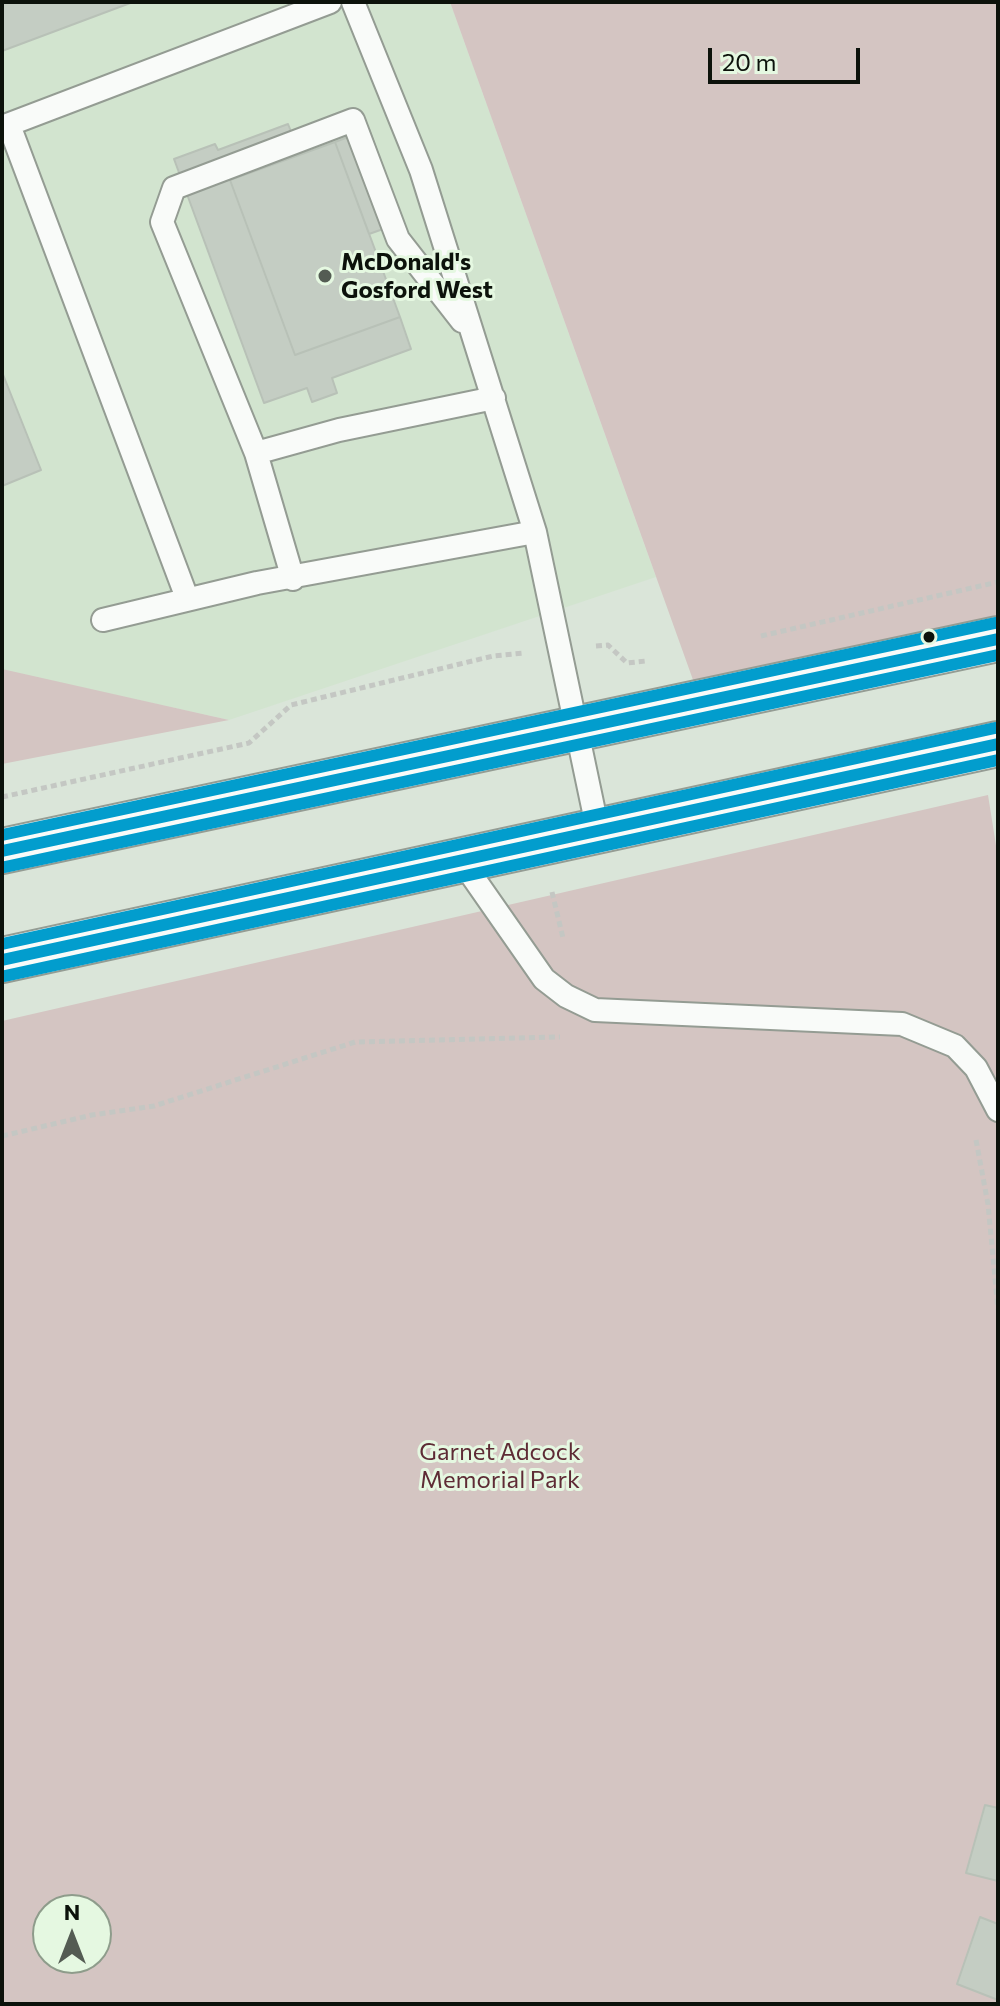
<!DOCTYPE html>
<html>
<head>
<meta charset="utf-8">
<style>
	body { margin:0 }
	#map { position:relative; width:1000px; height:2006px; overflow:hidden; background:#dae5d9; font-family:Commissioner,sans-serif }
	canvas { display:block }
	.frame { position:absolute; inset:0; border:4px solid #0c120b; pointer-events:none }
	.north { position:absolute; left:32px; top:1894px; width:80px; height:80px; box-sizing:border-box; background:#e5f8e1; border:2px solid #8e9c8b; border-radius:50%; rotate:0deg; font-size:22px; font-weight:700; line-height:32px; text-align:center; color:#0c120b }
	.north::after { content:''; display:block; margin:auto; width:28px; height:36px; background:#545c53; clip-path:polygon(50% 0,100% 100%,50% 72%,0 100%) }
	.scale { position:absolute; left:708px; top:48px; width:152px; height:36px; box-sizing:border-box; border:4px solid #0c120b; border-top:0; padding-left:10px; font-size:24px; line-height:28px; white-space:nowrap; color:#0c120b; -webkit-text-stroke:6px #e5f8e1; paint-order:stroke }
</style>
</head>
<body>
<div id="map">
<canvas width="1000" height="2006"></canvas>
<div class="frame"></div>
<div class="north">N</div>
<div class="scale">20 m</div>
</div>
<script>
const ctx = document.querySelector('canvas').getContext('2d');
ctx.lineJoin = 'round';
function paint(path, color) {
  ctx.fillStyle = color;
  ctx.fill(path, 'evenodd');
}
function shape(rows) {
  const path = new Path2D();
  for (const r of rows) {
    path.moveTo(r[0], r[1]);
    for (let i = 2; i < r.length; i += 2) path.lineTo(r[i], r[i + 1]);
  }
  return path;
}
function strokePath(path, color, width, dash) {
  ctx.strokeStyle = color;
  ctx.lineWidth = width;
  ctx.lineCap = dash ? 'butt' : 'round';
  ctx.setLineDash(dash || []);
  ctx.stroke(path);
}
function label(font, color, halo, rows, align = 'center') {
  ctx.font = font + ' Commissioner,sans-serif';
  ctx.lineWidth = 6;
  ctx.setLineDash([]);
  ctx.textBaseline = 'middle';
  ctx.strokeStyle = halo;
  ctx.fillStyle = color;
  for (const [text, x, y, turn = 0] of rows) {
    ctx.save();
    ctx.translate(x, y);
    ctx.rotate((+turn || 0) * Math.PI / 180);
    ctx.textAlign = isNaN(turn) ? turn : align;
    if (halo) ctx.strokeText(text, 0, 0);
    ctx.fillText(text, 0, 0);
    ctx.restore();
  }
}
const built = shape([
	[2,2,450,2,656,577,229,720,2,670]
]);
const green = shape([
	[450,2,998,2,998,621,697,691],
	[2,669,229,720,2,764],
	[988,795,998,858,998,2004,2,2004,2,1021],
	[48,1910,96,1910,96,1958,48,1958]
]);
const building = shape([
	[2,2,133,2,2,51,2,2],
	[288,124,300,154,230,180,295,355,400,317,411,349,332,378,337,393,312,402,307,388,264,403,174,159,215,144,218,150,288,124],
	[369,129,403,222,369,234,335,142,369,129],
	[335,142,400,317,295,355,230,180,335,142],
	[2,372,41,470,2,486,2,372],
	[985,1805,998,1808,998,1881,966,1873,985,1805],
	[980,1917,998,1924,998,2000,957,1984,980,1917]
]);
const path = shape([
	[761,636,998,582],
	[596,646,608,645,627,663,646,661],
	[2,797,249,743,291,705,493,656,523,653],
	[552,892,563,938],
	[2,1136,92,1115,154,1106,355,1042,560,1037],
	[976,1140,988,1204,998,1310]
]);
const service = shape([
	[353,2,421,170,535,532,598,831],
	[9,125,187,598],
	[2,127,330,2],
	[256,453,162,222,174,188,353,120,398,239,462,321],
	[293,579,256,453,339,430,494,398],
	[103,620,257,583,535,532],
	[461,860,544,979,566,996,595,1010,902,1024,955,1046,976,1068,998,1110]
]);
const trunk = shape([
	[2,851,998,639],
	[2,960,998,744]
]);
const bus1 = shape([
	[2,851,998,639],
	[2,960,998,744]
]);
const bus2 = shape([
	[5,867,998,655],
	[5,976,998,760]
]);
const bus3 = shape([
	[2,835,995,623],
	[2,944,995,728]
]);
const markers = [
	[325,276,8,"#545c53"],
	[929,637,7,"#0c120b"]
];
const poiNames = [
	["McDonald's",341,262],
	["Gosford West",341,290]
];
const parkNames = [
	["Garnet Adcock",500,1452],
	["Memorial Park",500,1480]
];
paint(built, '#d2e4cf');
paint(green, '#d4c5c2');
paint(building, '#c4cdc3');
strokePath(building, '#b8c1b7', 2);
strokePath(service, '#949c93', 26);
strokePath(trunk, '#949c93', 48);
strokePath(path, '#c4c7c3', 5, [6, 4]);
strokePath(service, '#f9fbf9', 22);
strokePath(trunk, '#f9fbf9', 44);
strokePath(bus1, '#029dcd', 12);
strokePath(bus2, '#029dcd', 12);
strokePath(bus3, '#029dcd', 12);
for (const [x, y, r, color] of markers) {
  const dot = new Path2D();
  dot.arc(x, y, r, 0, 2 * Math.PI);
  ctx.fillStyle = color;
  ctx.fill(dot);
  strokePath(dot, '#e5f8e1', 3);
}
label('bold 24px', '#0c120b', '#e5f8e1', poiNames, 'left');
label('24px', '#5e2b35', '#e5f8e1', parkNames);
</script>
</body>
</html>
